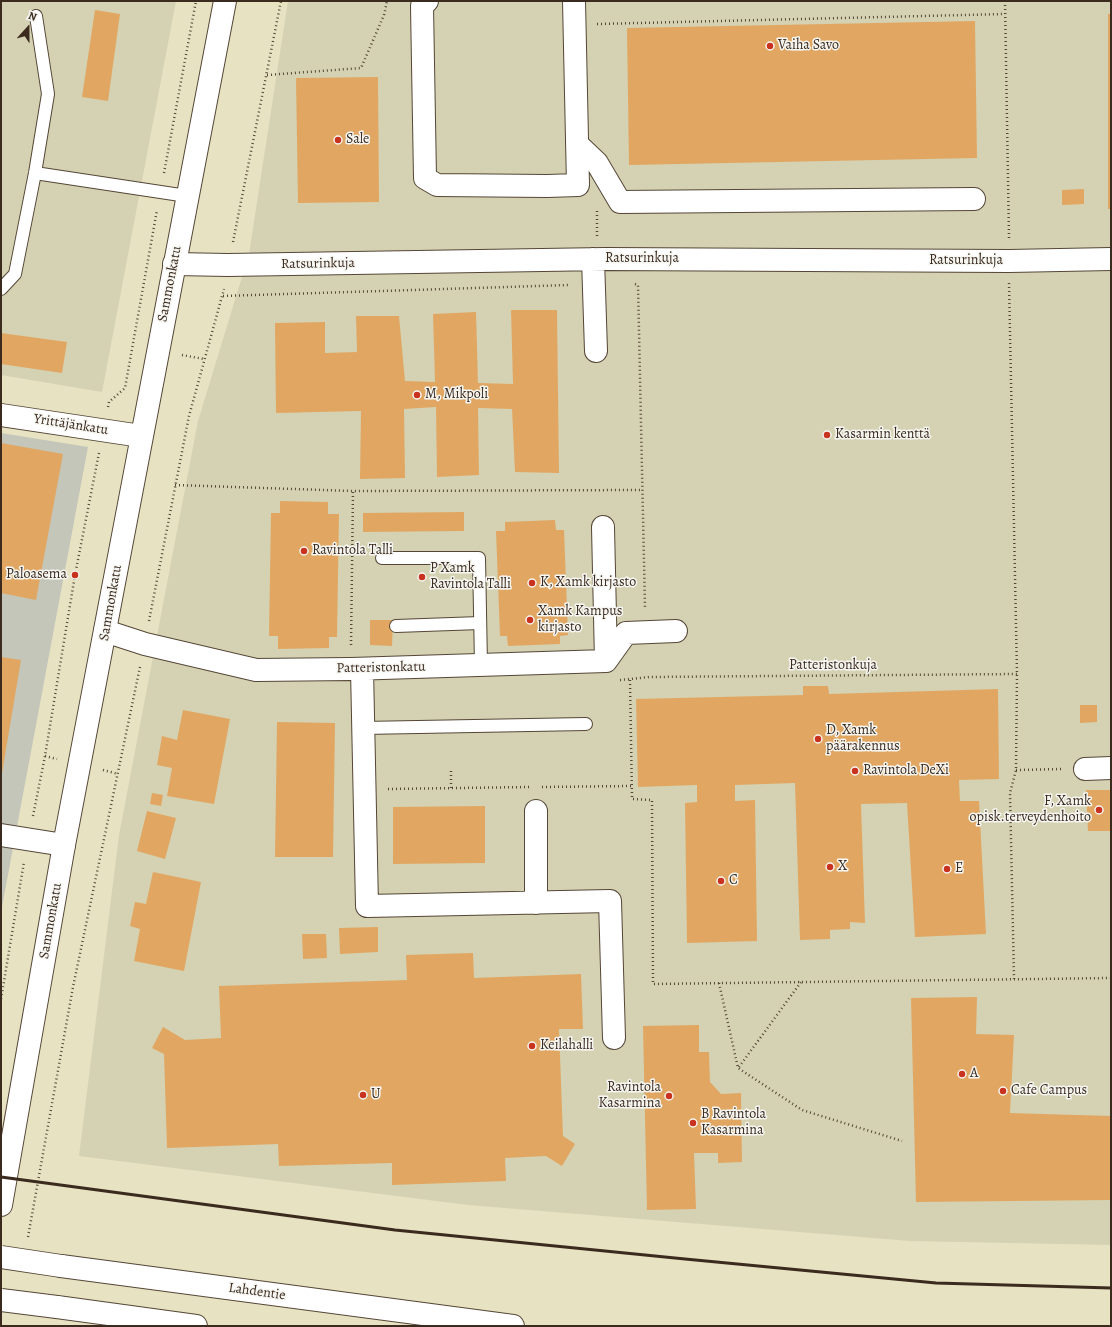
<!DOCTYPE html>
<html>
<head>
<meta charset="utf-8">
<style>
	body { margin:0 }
	#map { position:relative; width:1112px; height:1327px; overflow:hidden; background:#e7e2c2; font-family:Alegreya,serif }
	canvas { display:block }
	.frame { position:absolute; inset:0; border:2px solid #3b2a1e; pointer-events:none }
	.north { position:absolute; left:8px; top:8px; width:40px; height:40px; -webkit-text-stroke:3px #f6f6f2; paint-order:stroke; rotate:21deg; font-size:11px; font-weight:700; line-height:16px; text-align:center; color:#3b2a1e }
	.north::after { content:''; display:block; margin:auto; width:14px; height:18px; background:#3b2a1e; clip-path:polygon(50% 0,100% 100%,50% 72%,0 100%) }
</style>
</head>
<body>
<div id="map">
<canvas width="1112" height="1327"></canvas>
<div class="frame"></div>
<div class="north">N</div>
</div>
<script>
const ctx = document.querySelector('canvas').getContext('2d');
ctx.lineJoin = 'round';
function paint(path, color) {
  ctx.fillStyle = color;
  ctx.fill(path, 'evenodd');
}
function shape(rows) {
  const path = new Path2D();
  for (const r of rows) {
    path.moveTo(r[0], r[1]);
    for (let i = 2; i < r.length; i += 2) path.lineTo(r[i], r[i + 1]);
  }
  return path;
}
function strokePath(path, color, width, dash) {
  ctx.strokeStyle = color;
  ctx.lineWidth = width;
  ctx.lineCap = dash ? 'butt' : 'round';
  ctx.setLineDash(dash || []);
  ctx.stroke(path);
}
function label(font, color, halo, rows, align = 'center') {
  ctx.font = font + ' Alegreya,serif';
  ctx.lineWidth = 3;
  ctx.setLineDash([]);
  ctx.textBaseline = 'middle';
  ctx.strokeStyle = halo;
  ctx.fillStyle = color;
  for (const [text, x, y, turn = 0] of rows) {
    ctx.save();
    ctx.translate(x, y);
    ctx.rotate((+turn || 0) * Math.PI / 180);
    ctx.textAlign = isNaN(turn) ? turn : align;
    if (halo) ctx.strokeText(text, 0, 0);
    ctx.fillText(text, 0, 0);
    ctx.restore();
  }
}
const built = shape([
	[1,1,176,1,102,392,1,375],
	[288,1,1111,1,1111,1245,910,1241,468,1205,79,1156,119,835,198,421,249,254]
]);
const industrial = shape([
	[1,433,88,447,1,912]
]);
const building = shape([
	[95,10,120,14,108,101,82,97],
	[1108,14,1111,14,1111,209,1108,209],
	[975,21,977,158,629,165,627,28],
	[378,77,379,202,298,203,296,78],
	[1084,189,1084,204,1062,205,1062,190],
	[511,310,557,310,559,473,515,472,512,409,478,408,479,475,437,477,436,407,404,409,405,478,360,479,361,411,276,413,275,323,325,322,325,353,357,352,356,316,399,316,405,381,435,382,433,314,476,312,478,383,513,384],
	[1,333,67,342,62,373,1,364],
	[1,443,63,454,36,600,1,593],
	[280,501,328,502,328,514,339,514,337,637,329,637,329,648,278,649,278,636,269,636,271,513,280,513],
	[464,512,464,531,363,532,363,513],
	[555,520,556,530,564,530,568,635,560,636,560,644,508,646,507,636,500,636,496,531,505,531,505,522],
	[370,620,393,620,392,646,370,645],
	[1,657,21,660,2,773,1,773],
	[803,686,828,686,829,694,998,689,999,779,959,780,960,801,979,801,986,934,915,937,907,803,861,804,865,923,850,922,850,929,830,930,830,939,800,940,795,783,735,785,735,801,755,800,757,941,687,943,685,803,697,802,697,785,638,787,636,699,803,695],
	[1080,705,1097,705,1097,722,1080,723],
	[183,710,230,719,214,804,167,796,172,768,157,765,162,736,177,740],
	[277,722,335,723,333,857,275,857],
	[1086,790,1111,790,1111,831,1088,831],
	[152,793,163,795,161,806,150,804],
	[485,806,485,863,393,864,393,807],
	[147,811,176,818,165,859,137,851],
	[153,872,201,882,184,971,134,961,140,929,130,926,135,902,146,904],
	[378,927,378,952,340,954,339,928],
	[302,934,326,934,327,958,303,959],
	[473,953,474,978,581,974,583,1029,559,1029,563,1136,575,1144,562,1166,546,1156,505,1158,506,1181,392,1185,392,1163,279,1166,278,1144,167,1148,164,1054,152,1048,163,1027,185,1040,221,1038,219,986,407,980,406,955],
	[977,997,976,1034,1014,1035,1010,1113,1111,1116,1111,1200,916,1202,911,998],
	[699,1025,699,1052,709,1052,710,1082,721,1094,741,1093,742,1162,718,1163,718,1153,694,1153,696,1209,647,1210,643,1026]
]);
const path = shape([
	[1005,1,1009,238],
	[597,24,1005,14],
	[267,75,361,68,384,15,387,1],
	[164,173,196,1],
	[597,211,597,236],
	[233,242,281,1],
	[1009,283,1017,674,1016,770,1010,793,1014,979],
	[635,284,638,285,645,608],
	[223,296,570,285],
	[182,355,204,359],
	[108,407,109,402,125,388,157,210],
	[175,485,353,491,643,490],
	[149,621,189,416,224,289],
	[351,645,353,491],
	[620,680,650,677,1017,674],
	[630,680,632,799,652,800,653,984,1111,978],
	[45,756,57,759],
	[103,770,118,774],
	[1016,770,1062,769],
	[542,787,631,786],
	[451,788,451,770],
	[388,789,529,787],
	[33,816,45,756,75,575,99,453],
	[719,983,738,1068,802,1110,902,1141],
	[1,999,24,862],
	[739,1067,801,982],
	[28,1237,73,987,140,667]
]);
const service = shape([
	[35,173,187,196],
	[1,289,15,274,35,173,48,94,36,16],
	[382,558,479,558,481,665],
	[396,626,480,623],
	[362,728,586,724]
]);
const minor = shape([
	[427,1,422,6,425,178,437,185,547,186,578,185,574,1],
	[577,144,597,163,620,202,974,199],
	[593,259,596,351],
	[174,264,228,265,605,259,1009,261,1111,259],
	[603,527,606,661],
	[105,631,145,644,256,670,351,669,606,661,626,633,676,631],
	[362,669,367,906,610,901,614,1038],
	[1085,769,1111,768],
	[536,811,536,903],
	[1,835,64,845]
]);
const tertiary = shape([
	[1,415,141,436],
	[1,1205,64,845,225,1]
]);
const trunk = shape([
	[61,1266,513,1326],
	[57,1307,196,1326]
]);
const rail = shape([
	[1,1177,395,1230,685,1259,936,1283,1111,1288]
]);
const trunkBridge = shape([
	[1,1257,61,1266],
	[1,1300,57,1307]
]);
const markers = [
	[770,46,4,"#c8321e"],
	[338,140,4,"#c8321e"],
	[417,395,4,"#c8321e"],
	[827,435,4,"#c8321e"],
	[304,551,4,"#c8321e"],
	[75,575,4,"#c8321e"],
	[422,577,4,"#c8321e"],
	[532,583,4,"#c8321e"],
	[530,620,4,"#c8321e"],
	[818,739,4,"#c8321e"],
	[855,771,4,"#c8321e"],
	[1099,810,4,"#c8321e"],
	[830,867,4,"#c8321e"],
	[947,869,4,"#c8321e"],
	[721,881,4,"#c8321e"],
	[532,1046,4,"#c8321e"],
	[962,1074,4,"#c8321e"],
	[1003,1091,4,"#c8321e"],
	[363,1095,4,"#c8321e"],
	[669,1096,4,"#c8321e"],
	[693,1123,4,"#c8321e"]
];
const poiNames = [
	["Vaiha Savo",778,46],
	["Sale",346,140],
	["M, Mikpoli",425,395],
	["Kasarmin kenttä",835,435],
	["Ravintola Talli",312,551],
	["P Xamk",430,569],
	["Ravintola Talli",430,585],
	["Paloasema",67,575,"right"],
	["K, Xamk kirjasto",540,583],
	["Xamk Kampus",538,612],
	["kirjasto",538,628],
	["D, Xamk",826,731],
	["päärakennus",826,747],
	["Ravintola DeXi",863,771],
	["F, Xamk",1091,802,"right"],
	["opisk.terveydenhoito",1091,818,"right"],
	["X",838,867],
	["E",955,869],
	["C",729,881],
	["Keilahalli",540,1046],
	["A",970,1074],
	["Ravintola",661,1088,"right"],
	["Kasarmina",661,1104,"right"],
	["Cafe Campus",1011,1091],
	["U",371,1095],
	["B Ravintola",701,1115],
	["Kasarmina",701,1131]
];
const streetNames = [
	["Ratsurinkuja",642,259],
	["Ratsurinkuja",966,261],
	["Ratsurinkuja",318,264,-1],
	["Sammonkatu",170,284,-79],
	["Yrittäjänkatu",71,425,9],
	["Sammonkatu",111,603,-80],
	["Patteristonkuja",833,666],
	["Patteristonkatu",381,668,-1],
	["Sammonkatu",51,921,-80],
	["Lahdentie",257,1292,8]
];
paint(built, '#d4d2b2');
paint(industrial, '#c3c6b9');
paint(building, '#e1a762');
strokePath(service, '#554637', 14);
strokePath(minor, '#554637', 24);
strokePath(tertiary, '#554637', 24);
strokePath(trunk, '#554637', 24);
strokePath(path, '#554637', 2.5, [1, 3]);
strokePath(service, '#fff', 12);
strokePath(minor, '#fff', 22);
strokePath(tertiary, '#fff', 22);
strokePath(trunk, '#fff', 22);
strokePath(rail, '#3b2a1e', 3);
strokePath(trunkBridge, '#554637', 24, []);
strokePath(trunkBridge, '#fff', 22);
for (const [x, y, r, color] of markers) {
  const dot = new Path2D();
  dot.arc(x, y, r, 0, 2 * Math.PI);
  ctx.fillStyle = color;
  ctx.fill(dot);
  strokePath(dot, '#f6f6f2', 1.5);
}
label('14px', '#3b2a1e', '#f6f6f2', poiNames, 'left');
label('14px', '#3b2a1e', '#f6f6f2', streetNames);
</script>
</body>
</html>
